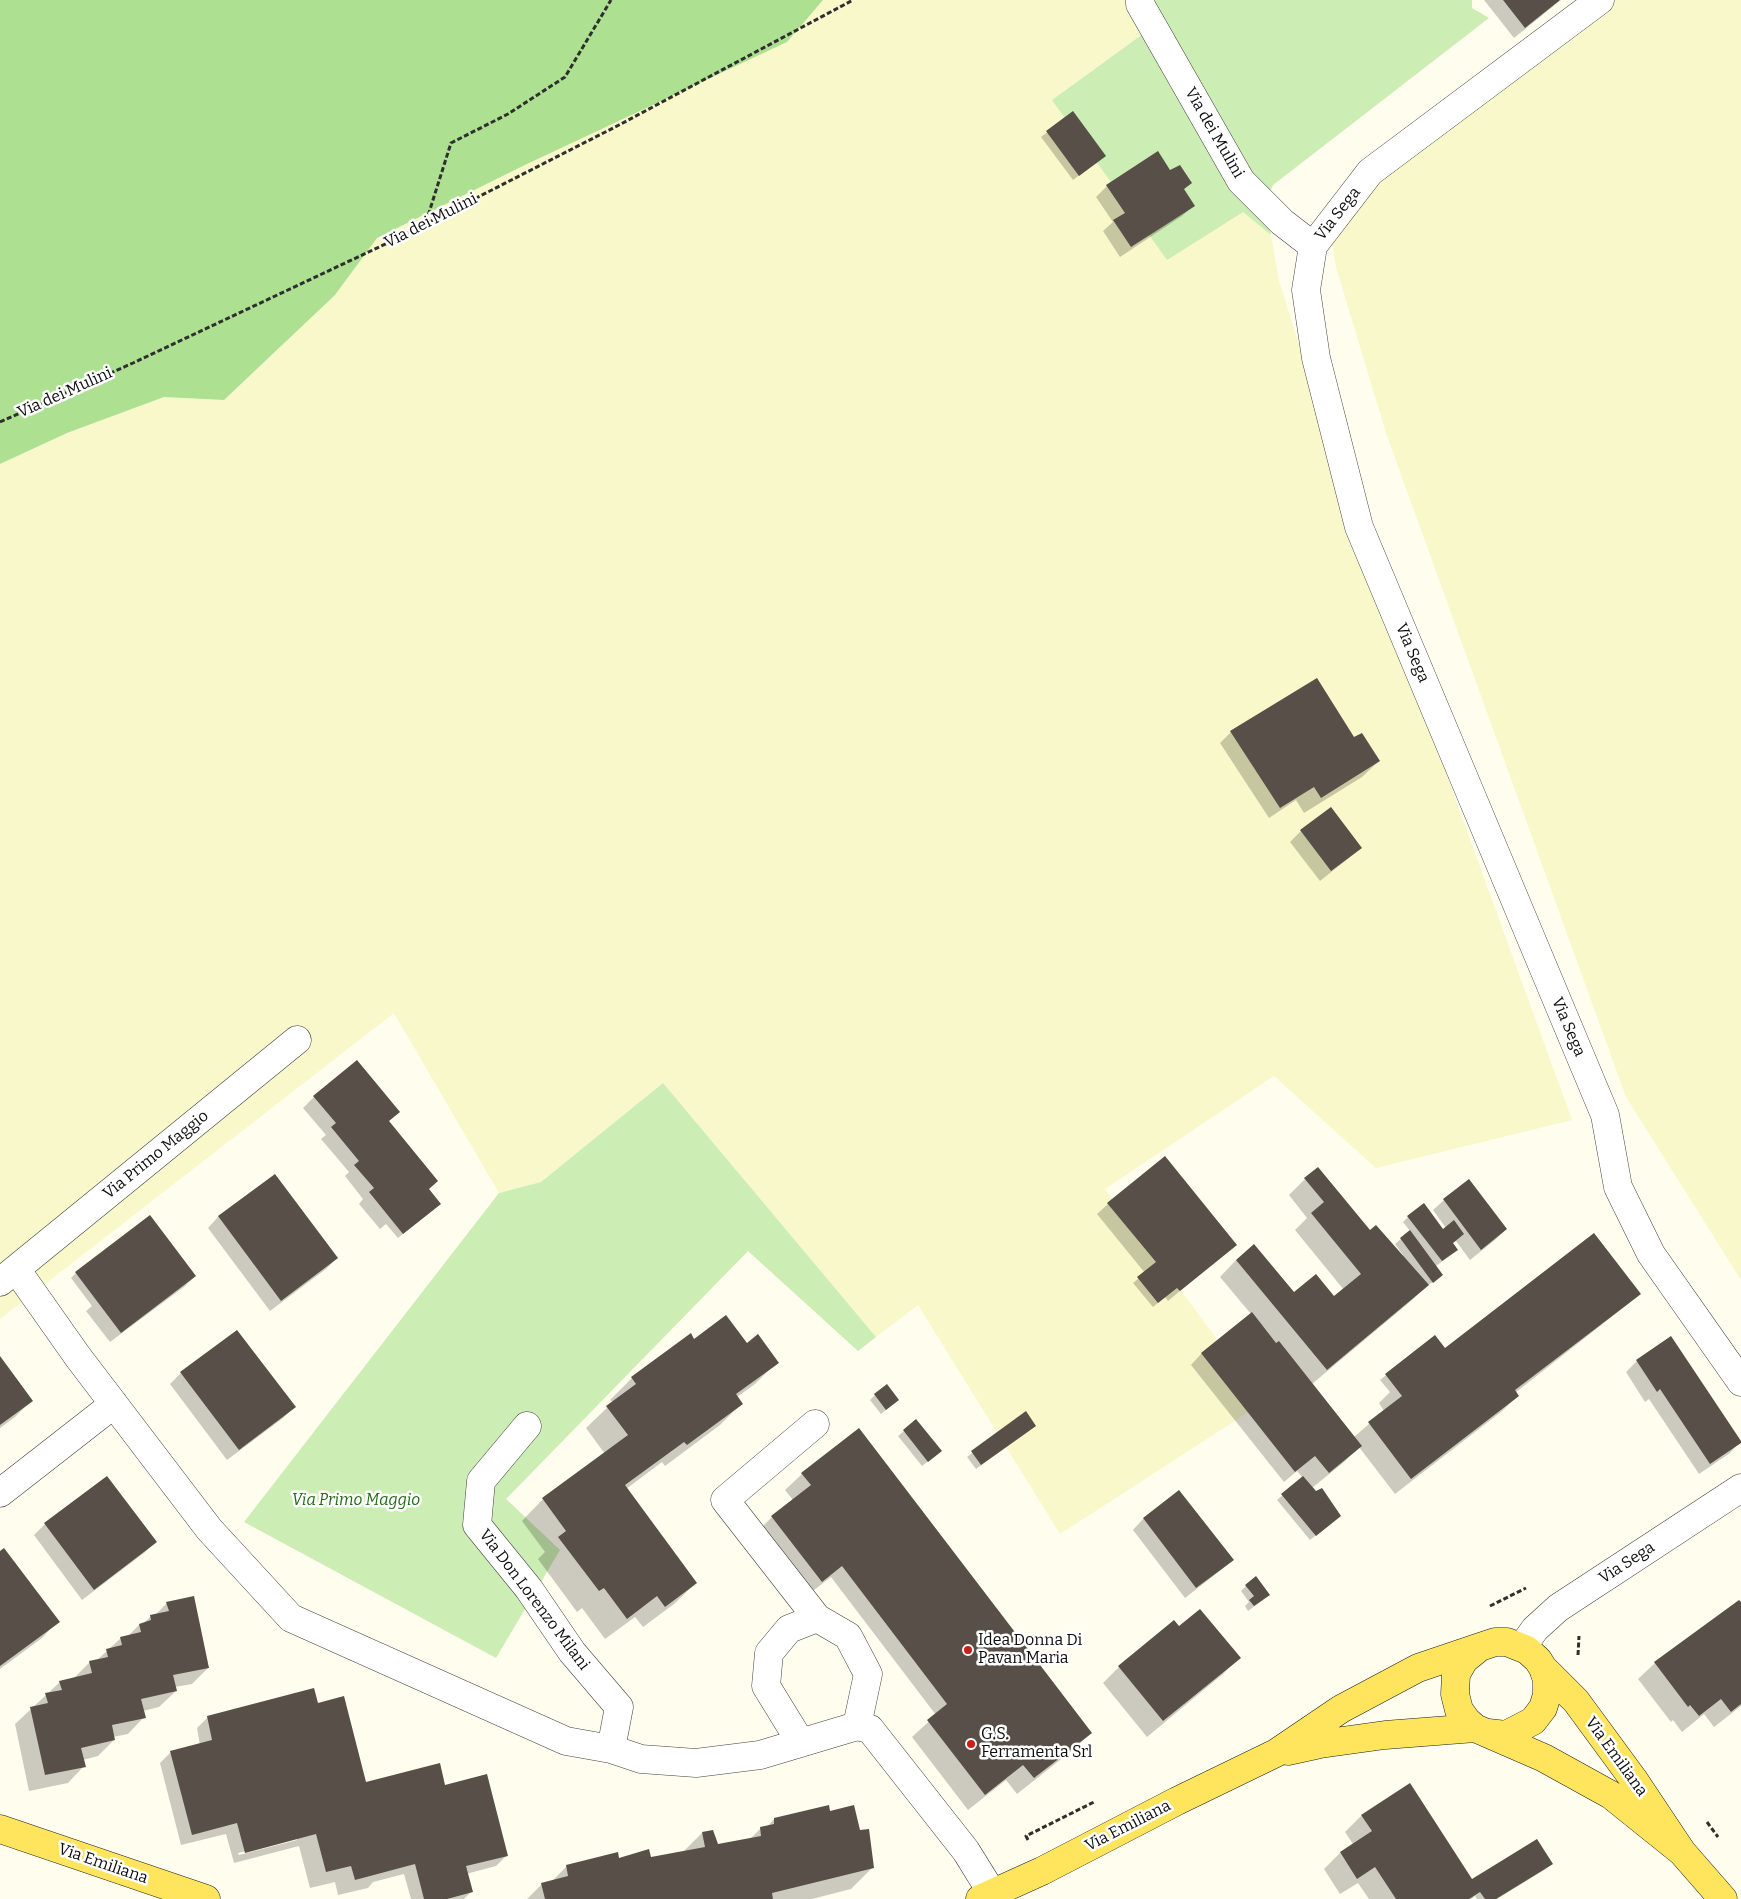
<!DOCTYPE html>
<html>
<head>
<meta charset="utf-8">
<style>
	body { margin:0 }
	canvas { display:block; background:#fffded }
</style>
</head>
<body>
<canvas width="1741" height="1899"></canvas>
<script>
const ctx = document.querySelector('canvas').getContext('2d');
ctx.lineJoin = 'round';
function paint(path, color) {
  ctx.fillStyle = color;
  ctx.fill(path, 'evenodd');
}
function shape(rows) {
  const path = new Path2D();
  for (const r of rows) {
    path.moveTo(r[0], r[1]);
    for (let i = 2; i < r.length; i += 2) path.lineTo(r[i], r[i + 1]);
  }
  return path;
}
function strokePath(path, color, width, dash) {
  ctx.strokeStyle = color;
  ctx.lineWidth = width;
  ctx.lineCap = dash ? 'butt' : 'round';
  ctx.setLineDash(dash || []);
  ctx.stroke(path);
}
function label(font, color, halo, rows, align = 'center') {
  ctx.font = font + ' Bitter,serif';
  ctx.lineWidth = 5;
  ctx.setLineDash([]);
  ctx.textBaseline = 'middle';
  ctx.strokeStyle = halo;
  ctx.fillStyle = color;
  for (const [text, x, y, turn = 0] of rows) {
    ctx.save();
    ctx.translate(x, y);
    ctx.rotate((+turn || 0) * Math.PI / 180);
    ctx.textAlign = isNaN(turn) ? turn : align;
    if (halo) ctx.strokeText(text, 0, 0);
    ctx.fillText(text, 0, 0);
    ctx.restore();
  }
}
const farmland = shape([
	[823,0,1143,0,1158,23,1052,100,1243,212,1271,235,1279,281,1358,531,1572,1120,1376,1168,1274,1076,1105,1189,1264,1402,1060,1534,918,1305,876,1337,663,1083,541,1182,499,1193,394,1013,0,1319,0,464,67,433,164,397,224,400,335,295,377,238,527,164,787,42],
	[1611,0,1741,0,1741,1280,1626,1097,1386,433,1336,267,1327,216]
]);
const green = shape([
	[1143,0,1472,0,1472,8,1489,18,1273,185,1268,196,1267,207,1271,235,1243,212,1167,260,1052,100,1158,23],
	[663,1083,876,1337,858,1351,748,1251,506,1499,560,1550,496,1658,244,1522,499,1193,541,1182]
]);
const forest = shape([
	[0,0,823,0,787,42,527,164,377,238,335,295,224,400,164,397,67,433,0,464]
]);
const shadow = shape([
	[1484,0,1561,0,1514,38],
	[1073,113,1105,156,1073,180,1041,137],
	[1170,172,1190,183,1183,190,1193,206,1182,216,1120,257,1103,231,1113,222,1096,197,1107,186],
	[1231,732,1354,739,1379,761,1362,777,1304,813,1296,800,1269,818,1220,743],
	[1330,809,1360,848,1349,858,1320,881,1290,842,1301,831],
	[314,1097,388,1122,428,1190,434,1209,398,1238,386,1224,380,1229,359,1204,363,1199,345,1176,349,1172,321,1139,326,1135,303,1108],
	[275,1175,337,1258,326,1269,270,1311,208,1228,218,1217],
	[1305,1179,1402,1256,1403,1255,1395,1244,1410,1231,1403,1222,1408,1217,1442,1230,1446,1228,1433,1210,1444,1200,1506,1229,1495,1240,1470,1260,1456,1241,1452,1243,1452,1254,1436,1266,1437,1279,1427,1286,1411,1301,1312,1384,1354,1437,1384,1411,1379,1403,1390,1392,1380,1380,1435,1336,1445,1349,1639,1293,1628,1304,1515,1393,1518,1396,1501,1412,1395,1494,1359,1447,1344,1462,1312,1488,1340,1516,1310,1540,1277,1500,1303,1478,1297,1471,1284,1482,1191,1365,1201,1354,1251,1314,1220,1277,1236,1260,1294,1294,1334,1298,1344,1290,1295,1230,1307,1218,1289,1195],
	[1108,1204,1235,1245,1168,1301,1165,1297,1153,1307,1133,1283,1145,1273,1097,1214],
	[76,1273,195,1276,184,1287,110,1342,86,1311,92,1306,71,1278],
	[694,1341,746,1345,777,1362,755,1384,737,1397,741,1404,720,1425,665,1466,662,1462,626,1489,696,1583,674,1604,643,1627,635,1617,605,1639,582,1608,577,1612,538,1559,545,1552,522,1521,543,1499,605,1454,586,1428,613,1402,610,1400,632,1378],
	[0,1358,31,1401,15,1417,0,1428],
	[1637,1361,1740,1442,1730,1453,1699,1474,1649,1399,1645,1402,1626,1372],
	[181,1373,294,1407,283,1418,227,1460,170,1384],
	[875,1395,897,1400,881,1414,870,1400],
	[1025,1413,1029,1431,976,1469,967,1457],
	[916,1421,935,1456,922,1466,898,1436],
	[802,1474,1091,1733,1074,1749,1017,1794,1006,1780,968,1810,912,1737,936,1715,831,1577,805,1597,756,1533,772,1517,793,1500,785,1490],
	[107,1477,155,1542,144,1553,82,1600,34,1535,45,1524],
	[1179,1491,1232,1560,1221,1570,1185,1598,1133,1530,1143,1519],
	[0,1552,58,1621,42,1638,0,1669],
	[1246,1586,1263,1600,1248,1611,1245,1606,1249,1602,1241,1591],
	[167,1603,208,1668,192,1684,175,1687,176,1691,159,1707,143,1711,144,1717,128,1734,113,1737,114,1740,98,1756,83,1760,84,1766,68,1783,29,1791,15,1724,60,1682,73,1679,90,1662,96,1661,121,1638,128,1636,139,1625,143,1624,151,1616,155,1615],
	[1741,1604,1741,1706,1714,1727,1704,1714,1682,1732,1673,1720,1671,1722,1638,1679,1655,1663],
	[1179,1628,1239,1658,1223,1674,1147,1737,1103,1683,1119,1667],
	[317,1705,365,1784,444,1786,507,1855,496,1866,466,1874,471,1892,464,1899,411,1899,404,1874,373,1882,368,1888,338,1895,335,1882,310,1888,299,1846,234,1863,226,1834,181,1845,160,1763,171,1752,200,1745,197,1728,208,1717],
	[297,1838,297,1840,239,1855,238,1853],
	[829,1813,859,1831,872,1868,851,1889,812,1899,527,1899,542,1884,551,1882,566,1867,617,1853,618,1860,650,1859,683,1852,702,1833,717,1846,750,1839,761,1828,767,1827,774,1819],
	[1361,1816,1471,1880,1551,1864,1546,1869,1497,1899,1477,1899,1475,1896,1471,1899,1369,1899,1358,1883,1340,1894,1324,1869,1340,1853,1353,1844,1345,1832]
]);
const building = shape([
	[1503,0,1560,0,1525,28],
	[1073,111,1106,156,1079,176,1046,131],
	[1158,151,1170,170,1180,165,1192,183,1184,189,1195,206,1131,247,1113,220,1125,213,1106,185],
	[1317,678,1354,737,1362,733,1380,761,1321,798,1314,787,1280,808,1230,731],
	[1331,807,1362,848,1331,871,1300,830],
	[357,1060,400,1112,389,1121,438,1181,429,1189,441,1204,403,1234,369,1192,374,1188,354,1165,359,1161,331,1127,336,1123,313,1096],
	[1165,1156,1237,1245,1180,1291,1177,1288,1158,1303,1137,1277,1156,1262,1107,1203],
	[1318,1167,1370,1230,1376,1225,1429,1285,1327,1370,1236,1260,1254,1244,1294,1292,1316,1274,1334,1296,1361,1274,1311,1213,1324,1202,1304,1178],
	[275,1174,338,1258,281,1301,218,1216],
	[1469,1179,1507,1229,1481,1250,1443,1199],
	[1424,1203,1443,1229,1454,1220,1464,1234,1453,1243,1458,1250,1442,1261,1407,1216],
	[150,1215,196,1276,121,1333,75,1272],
	[1410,1230,1443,1275,1433,1283,1400,1238],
	[1594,1233,1641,1294,1515,1390,1519,1396,1411,1479,1368,1422,1402,1396,1385,1374,1435,1335,1445,1348],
	[1252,1312,1276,1343,1279,1341,1362,1446,1329,1473,1315,1456,1295,1472,1201,1353],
	[726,1315,747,1343,758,1334,779,1363,736,1394,743,1404,687,1445,684,1442,625,1485,697,1583,665,1607,657,1596,627,1619,604,1588,599,1591,558,1537,566,1531,542,1498,628,1435,606,1406,636,1384,631,1377,691,1333,694,1339],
	[237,1330,296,1407,239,1450,180,1372],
	[1671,1336,1741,1441,1741,1443,1710,1464,1660,1389,1657,1392,1636,1360],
	[0,1356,33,1401,0,1425],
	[887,1384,899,1400,886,1410,874,1394],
	[1026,1411,1036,1426,981,1465,971,1451],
	[916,1419,942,1451,928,1462,903,1430],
	[859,1428,1092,1733,1034,1778,1023,1765,985,1795,927,1720,947,1704,842,1566,822,1582,771,1516,811,1485,801,1473],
	[107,1476,157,1542,94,1590,44,1523],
	[1303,1476,1316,1491,1322,1488,1341,1516,1316,1536,1281,1494],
	[1179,1490,1234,1560,1196,1588,1143,1518],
	[4,1548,60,1622,0,1666,0,1551],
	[1256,1576,1270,1595,1254,1606,1249,1600,1254,1596,1245,1585],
	[194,1596,209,1668,173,1675,177,1691,141,1699,146,1718,112,1725,115,1740,81,1748,86,1767,45,1775,30,1707,48,1703,45,1693,62,1690,59,1681,92,1673,89,1661,108,1657,106,1649,122,1645,120,1637,141,1632,139,1624,151,1620,150,1615,169,1611,166,1602],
	[1739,1600,1741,1602,1741,1704,1731,1712,1721,1699,1699,1716,1690,1705,1688,1707,1654,1662],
	[1200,1609,1241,1658,1163,1721,1118,1666,1174,1620,1179,1626],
	[314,1688,318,1703,344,1696,366,1782,440,1763,445,1785,487,1774,508,1856,466,1866,473,1892,447,1899,424,1899,415,1864,355,1880,351,1866,326,1872,316,1834,245,1853,237,1823,192,1835,170,1751,212,1740,207,1716],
	[1410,1783,1472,1879,1537,1839,1553,1864,1496,1899,1485,1899,1480,1892,1469,1899,1396,1899,1375,1867,1357,1879,1340,1852,1372,1831,1361,1815],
	[829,1805,830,1811,854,1805,860,1830,869,1829,874,1868,772,1893,773,1899,545,1899,541,1883,568,1876,566,1865,618,1852,619,1858,649,1849,651,1857,705,1847,702,1832,713,1830,718,1844,761,1836,760,1827,774,1824,774,1818]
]);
const path = shape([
	[426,222,451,143,508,114,565,77,611,0],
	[0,422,133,363,394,240,619,125,853,0],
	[1490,1606,1526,1588],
	[1578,1655,1579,1636],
	[1707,1822,1718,1837],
	[1028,1840,1026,1836,1094,1802]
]);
const minor = shape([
	[1140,0,1140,4,1241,181,1282,222,1313,246],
	[1600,0,1370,172,1313,246,1306,290,1316,358,1359,527,1605,1115,1618,1187,1651,1254,1741,1382],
	[16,1269,78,1357,209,1529,291,1618,566,1741,611,1749,641,1759,696,1763,760,1755,857,1726,870,1729,966,1851,992,1893],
	[0,1282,297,1040],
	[815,1424,725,1500,817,1618],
	[527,1426,481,1481,477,1525,529,1589,572,1652,619,1707,611,1749],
	[0,1493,114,1404],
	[1522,1647,1535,1629,1558,1608,1741,1488],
	[801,1743,766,1686,769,1653,789,1629,817,1618,848,1636,868,1674,857,1726]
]);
const major = shape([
	[1543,1668,1576,1701,1634,1780,1682,1852,1723,1899],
	[1488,1733,1506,1735,1533,1721,1543,1708,1547,1695,1547,1680,1543,1668,1538,1660,1527,1650,1507,1642,1495,1642,1480,1647,1464,1660,1456,1674,1455,1694,1459,1710,1467,1721,1475,1728,1544,1758,1611,1795,1682,1852],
	[1288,1751,1320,1744,1385,1735,1475,1728],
	[0,1829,206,1899],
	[980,1899,1042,1871,1177,1801,1276,1753,1341,1709,1418,1668,1480,1647]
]);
const markers = [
	[968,1650,5,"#cb1e18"],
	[971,1744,5,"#cb1e18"]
];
const streetNames = [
	["Via dei Mulini",1214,133,60],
	["Via Sega",1338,214,-52],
	["Via dei Mulini",431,221,-27],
	["Via dei Mulini",65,393,-24],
	["Via Sega",1412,653,67],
	["Via Sega",1568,1027,67],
	["Via Primo Maggio",156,1155,-39],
	["Via Sega",1627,1563,-33],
	["Via Don Lorenzo Milani",534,1600,53],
	["Via Emiliana",1616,1757,54],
	["Via Emiliana",1128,1826,-27],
	["Via Emiliana",103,1864,19]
];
const parkNames = [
	["Via Primo Maggio",356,1501]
];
const poiNames = [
	["Idea Donna Di",978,1641],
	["Pavan Maria",978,1659],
	["G.S.",981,1735],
	["Ferramenta Srl",981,1753]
];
paint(farmland, '#f8f8ca');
paint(green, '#ccedb3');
paint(forest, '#aee091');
paint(shadow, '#0003');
paint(building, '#574f48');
strokePath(minor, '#404040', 29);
strokePath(major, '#1e1e1e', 29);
strokePath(path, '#2f2f2f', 3, [5, 2.5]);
strokePath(minor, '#fff', 28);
strokePath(major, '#ffe55d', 28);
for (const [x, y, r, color] of markers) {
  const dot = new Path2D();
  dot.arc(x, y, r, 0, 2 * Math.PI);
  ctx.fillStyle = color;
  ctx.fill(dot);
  strokePath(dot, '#fff', 2);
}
label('16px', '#0d0d0d', '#fff', streetNames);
label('italic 16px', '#226b17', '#fff', parkNames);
label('16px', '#0d0d0d', '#fff', poiNames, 'left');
</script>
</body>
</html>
